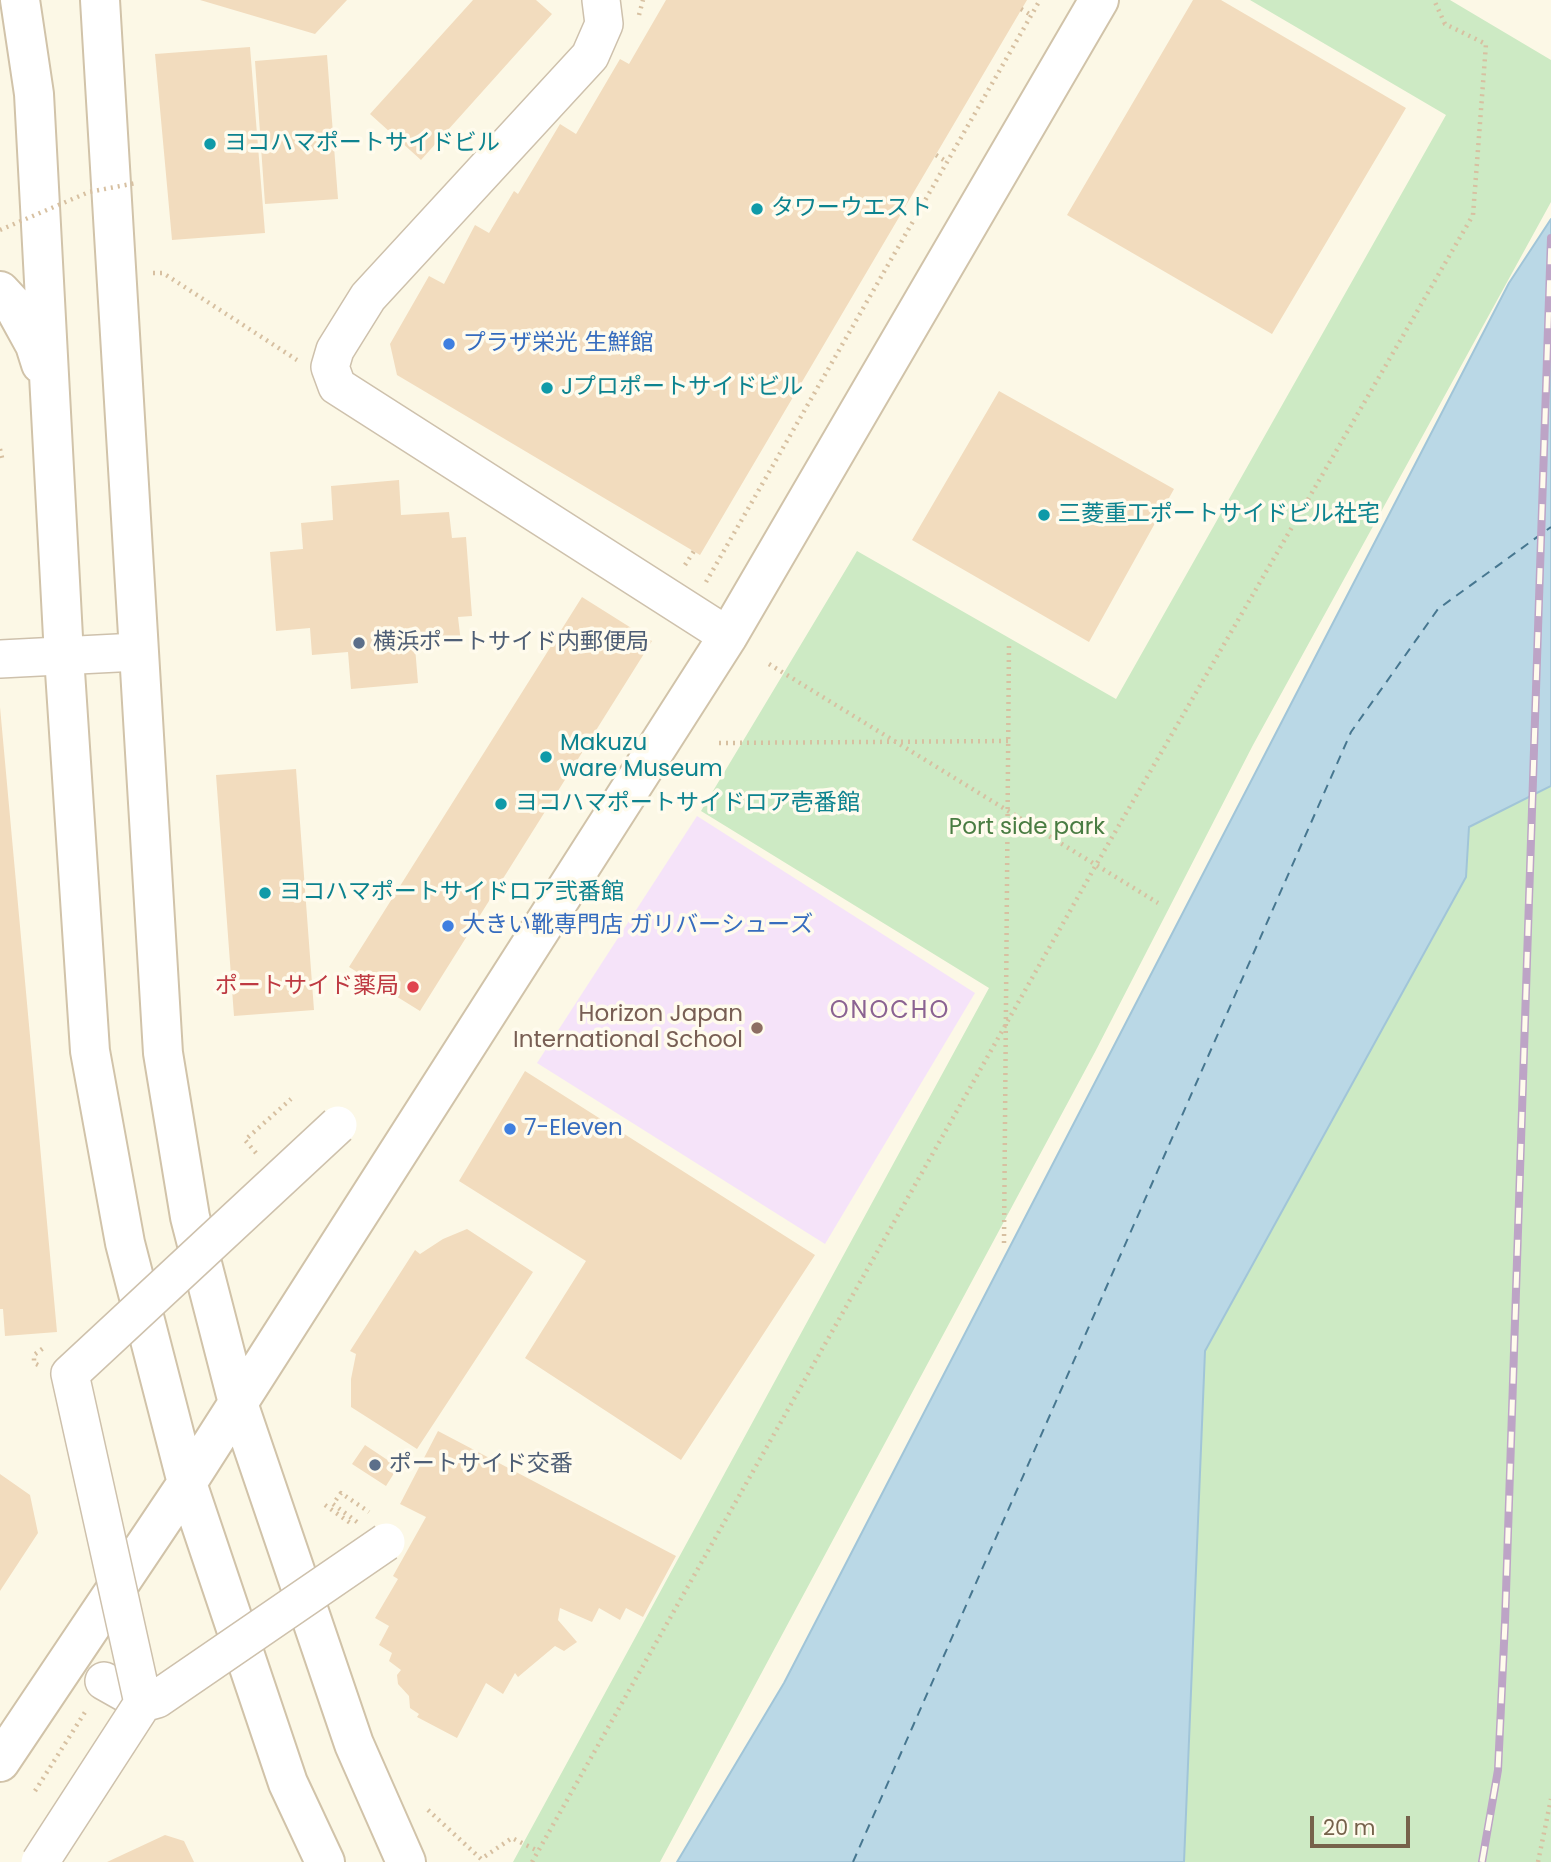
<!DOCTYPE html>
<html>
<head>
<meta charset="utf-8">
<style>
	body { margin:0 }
	#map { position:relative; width:1551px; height:1862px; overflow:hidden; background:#fcf8e6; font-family:Poppins,sans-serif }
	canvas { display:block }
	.scale { position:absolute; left:1310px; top:1816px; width:100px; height:32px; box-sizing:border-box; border:4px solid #76624b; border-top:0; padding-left:9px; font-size:21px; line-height:24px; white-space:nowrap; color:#76624b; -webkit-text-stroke:5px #fffbed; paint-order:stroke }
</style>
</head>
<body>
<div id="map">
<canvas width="1551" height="1862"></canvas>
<div class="scale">20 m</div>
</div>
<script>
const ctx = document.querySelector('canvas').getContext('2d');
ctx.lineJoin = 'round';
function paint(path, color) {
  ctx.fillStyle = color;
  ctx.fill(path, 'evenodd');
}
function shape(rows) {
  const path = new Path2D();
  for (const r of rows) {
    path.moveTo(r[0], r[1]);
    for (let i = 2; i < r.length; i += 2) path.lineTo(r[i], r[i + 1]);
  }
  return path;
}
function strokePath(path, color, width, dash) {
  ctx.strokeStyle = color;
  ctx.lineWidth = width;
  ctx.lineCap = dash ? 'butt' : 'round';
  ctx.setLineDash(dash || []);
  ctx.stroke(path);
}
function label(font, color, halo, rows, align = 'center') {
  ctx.font = font + ' Poppins,"Noto Sans JP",sans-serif';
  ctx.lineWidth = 7;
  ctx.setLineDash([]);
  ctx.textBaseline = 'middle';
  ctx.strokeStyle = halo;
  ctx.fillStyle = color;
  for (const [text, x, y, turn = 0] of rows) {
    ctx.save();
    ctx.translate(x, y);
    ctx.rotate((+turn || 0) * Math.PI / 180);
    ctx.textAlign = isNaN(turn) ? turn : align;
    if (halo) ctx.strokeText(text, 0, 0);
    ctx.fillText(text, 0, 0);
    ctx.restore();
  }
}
const education = shape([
	[697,816,975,993,825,1244,537,1063]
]);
const green = shape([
	[1250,0,1450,0,1551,60,1551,202,1253,745,1095,1052,660,1862,513,1862,989,988,701,811,857,551,1116,699,1446,115],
	[1551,786,1551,1862,1184,1862,1205,1351,1466,877,1469,827]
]);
const water = shape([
	[1551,219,1551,786,1469,827,1466,877,1205,1351,1184,1862,677,1862,784,1683,1509,283,1551,219]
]);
const ferry = shape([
	[853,1862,1351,732,1438,609,1551,527]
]);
const building = shape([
	[200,0,347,0,315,34],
	[473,0,536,0,552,14,421,160,370,114],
	[666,0,1027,0,700,555,397,375,390,344,429,276,444,284,475,225,489,233,514,191,518,194,560,124,576,134,620,59,629,64],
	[1193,0,1221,0,1406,108,1272,334,1067,215],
	[250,47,265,233,172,240,155,54],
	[327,55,338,199,265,204,255,61],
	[999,391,1174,489,1089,642,912,540],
	[399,480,401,515,449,512,452,538,466,537,472,616,458,617,461,643,415,647,418,683,351,689,348,652,312,655,310,628,276,631,270,552,303,549,301,523,333,520,331,486],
	[582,597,652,641,420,1011,349,967],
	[0,707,57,1332,5,1336,3,1309,0,1309],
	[296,769,314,1010,234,1016,216,775],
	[525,1071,815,1255,681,1460,525,1358,586,1261,459,1181],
	[467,1229,533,1272,417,1449,351,1407,351,1379,356,1354,350,1351,415,1250,420,1254,443,1239],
	[438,1431,676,1556,643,1617,626,1608,620,1620,599,1608,592,1622,560,1608,558,1620,577,1642,564,1651,555,1646,518,1677,515,1673,503,1694,486,1683,457,1738,417,1717,419,1714,410,1708,409,1696,398,1684,397,1675,401,1670,389,1661,392,1653,379,1645,389,1626,375,1618,398,1579,393,1576,426,1517,400,1504],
	[365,1445,398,1467,386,1486,352,1464],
	[0,1474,30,1495,38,1533,0,1591],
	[165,1835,184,1841,194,1862,107,1862]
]);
const path = shape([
	[1021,9,1031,15],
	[639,15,643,0],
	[936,155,947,162],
	[153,273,163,273,297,360],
	[0,449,3,462],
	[685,565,694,551],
	[706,582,1040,0],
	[769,664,1158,903],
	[719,743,1008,741],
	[256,1153,245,1140,291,1099],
	[1004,1243,1009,643],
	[38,1365,34,1363,34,1355,46,1346],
	[325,1505,353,1525],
	[357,1522,333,1504,341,1493,369,1512],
	[35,1791,87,1709],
	[428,1810,481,1859,512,1838,538,1851],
	[532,1862,1096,865,1473,215,1486,44,1445,24,1434,0],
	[1538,1862,1551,1799]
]);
const street = shape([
	[601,0,604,24,590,56,368,297,335,350,330,367,337,386,728,636],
	[0,659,137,652],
	[104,1681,143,1703]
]);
const secondary = shape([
	[20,0,34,94,64,656,90,1051,125,1243,187,1483,288,1783,325,1862],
	[100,0,163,1053,190,1217,238,1403,354,1744,406,1862],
	[0,291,13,305,35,345,41,364],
	[0,1762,187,1483,728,636,1099,0]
]);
const rail = shape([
	[1482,1862,1498,1770,1505,1622,1551,238]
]);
const pathBridge = shape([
	[0,230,89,192,136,183]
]);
const streetBridge = shape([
	[143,1703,70,1374,338,1125],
	[40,1862,143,1703,157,1699,386,1542]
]);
const markers = [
	[210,144,7,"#0f9aa8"],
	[757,209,7,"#0f9aa8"],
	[449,344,7,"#3f7fe0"],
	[547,388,7,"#0f9aa8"],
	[1044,515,7,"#0f9aa8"],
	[359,643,7,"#5c6f8a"],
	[546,757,7,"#0f9aa8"],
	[501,804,7,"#0f9aa8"],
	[265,893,7,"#0f9aa8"],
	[448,926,7,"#3f7fe0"],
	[413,987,7,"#e0444e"],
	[757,1028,7,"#8d6e63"],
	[510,1129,7,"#3f7fe0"],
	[375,1465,7,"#5c6f8a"]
];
const cultureNames = [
	["ヨコハマポートサイドビル",224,144],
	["タワーウエスト",771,209],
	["Jプロポートサイドビル",561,388],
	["三菱重工ポートサイドビル社宅",1058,515],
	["Makuzu",560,744],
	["ware Museum",560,770],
	["ヨコハマポートサイドロア壱番館",515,804],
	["ヨコハマポートサイドロア弐番館",279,893]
];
const shopNames = [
	["プラザ栄光 生鮮館",463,344],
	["大きい靴専門店 ガリバーシューズ",462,926],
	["7-Eleven",524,1129]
];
const serviceNames = [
	["横浜ポートサイド内郵便局",373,643],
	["ポートサイド交番",389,1465]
];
const parkNames = [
	["Port side park",1027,828]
];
const healthNames = [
	["ポートサイド薬局",399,987]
];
const educationNames = [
	["Horizon Japan",743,1015],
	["International School",743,1041]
];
const neighbourhoodNames = [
	["ONOCHO",890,1012]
];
paint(education, '#f5e3f9');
paint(green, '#cdeac4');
paint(water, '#bad8e6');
strokePath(water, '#a1c5d8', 2);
strokePath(ferry, '#477790', 2, [9, 7]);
paint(building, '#f2dcbe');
strokePath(street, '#cec1ac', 40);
strokePath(secondary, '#d1c3a9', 42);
strokePath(path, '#d7c0a1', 4.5, [2, 5]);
strokePath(street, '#fff', 37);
strokePath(secondary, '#fff', 38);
strokePath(rail, '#bda4c6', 8);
strokePath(rail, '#fffbed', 5, [16]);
strokePath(streetBridge, '#cec1ac', 40, []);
strokePath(pathBridge, '#d7c0a1', 4.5, [2, 5]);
strokePath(streetBridge, '#fff', 37);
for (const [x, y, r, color] of markers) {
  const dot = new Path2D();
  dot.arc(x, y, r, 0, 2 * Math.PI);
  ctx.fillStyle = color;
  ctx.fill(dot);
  strokePath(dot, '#fffbed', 2.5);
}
label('23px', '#0d838f', '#fffbed', cultureNames, 'left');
label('23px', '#366cbe', '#fffbed', shopNames, 'left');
label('23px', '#4e5e75', '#fffbed', serviceNames, 'left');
label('23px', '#497c42', '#fffbed', parkNames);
label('23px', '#be3a42', '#fffbed', healthNames, 'right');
label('23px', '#785e54', '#fffbed', educationNames, 'right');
ctx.letterSpacing = '2px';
label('24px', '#8b6292', '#fffbed', neighbourhoodNames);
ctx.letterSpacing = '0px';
</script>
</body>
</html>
